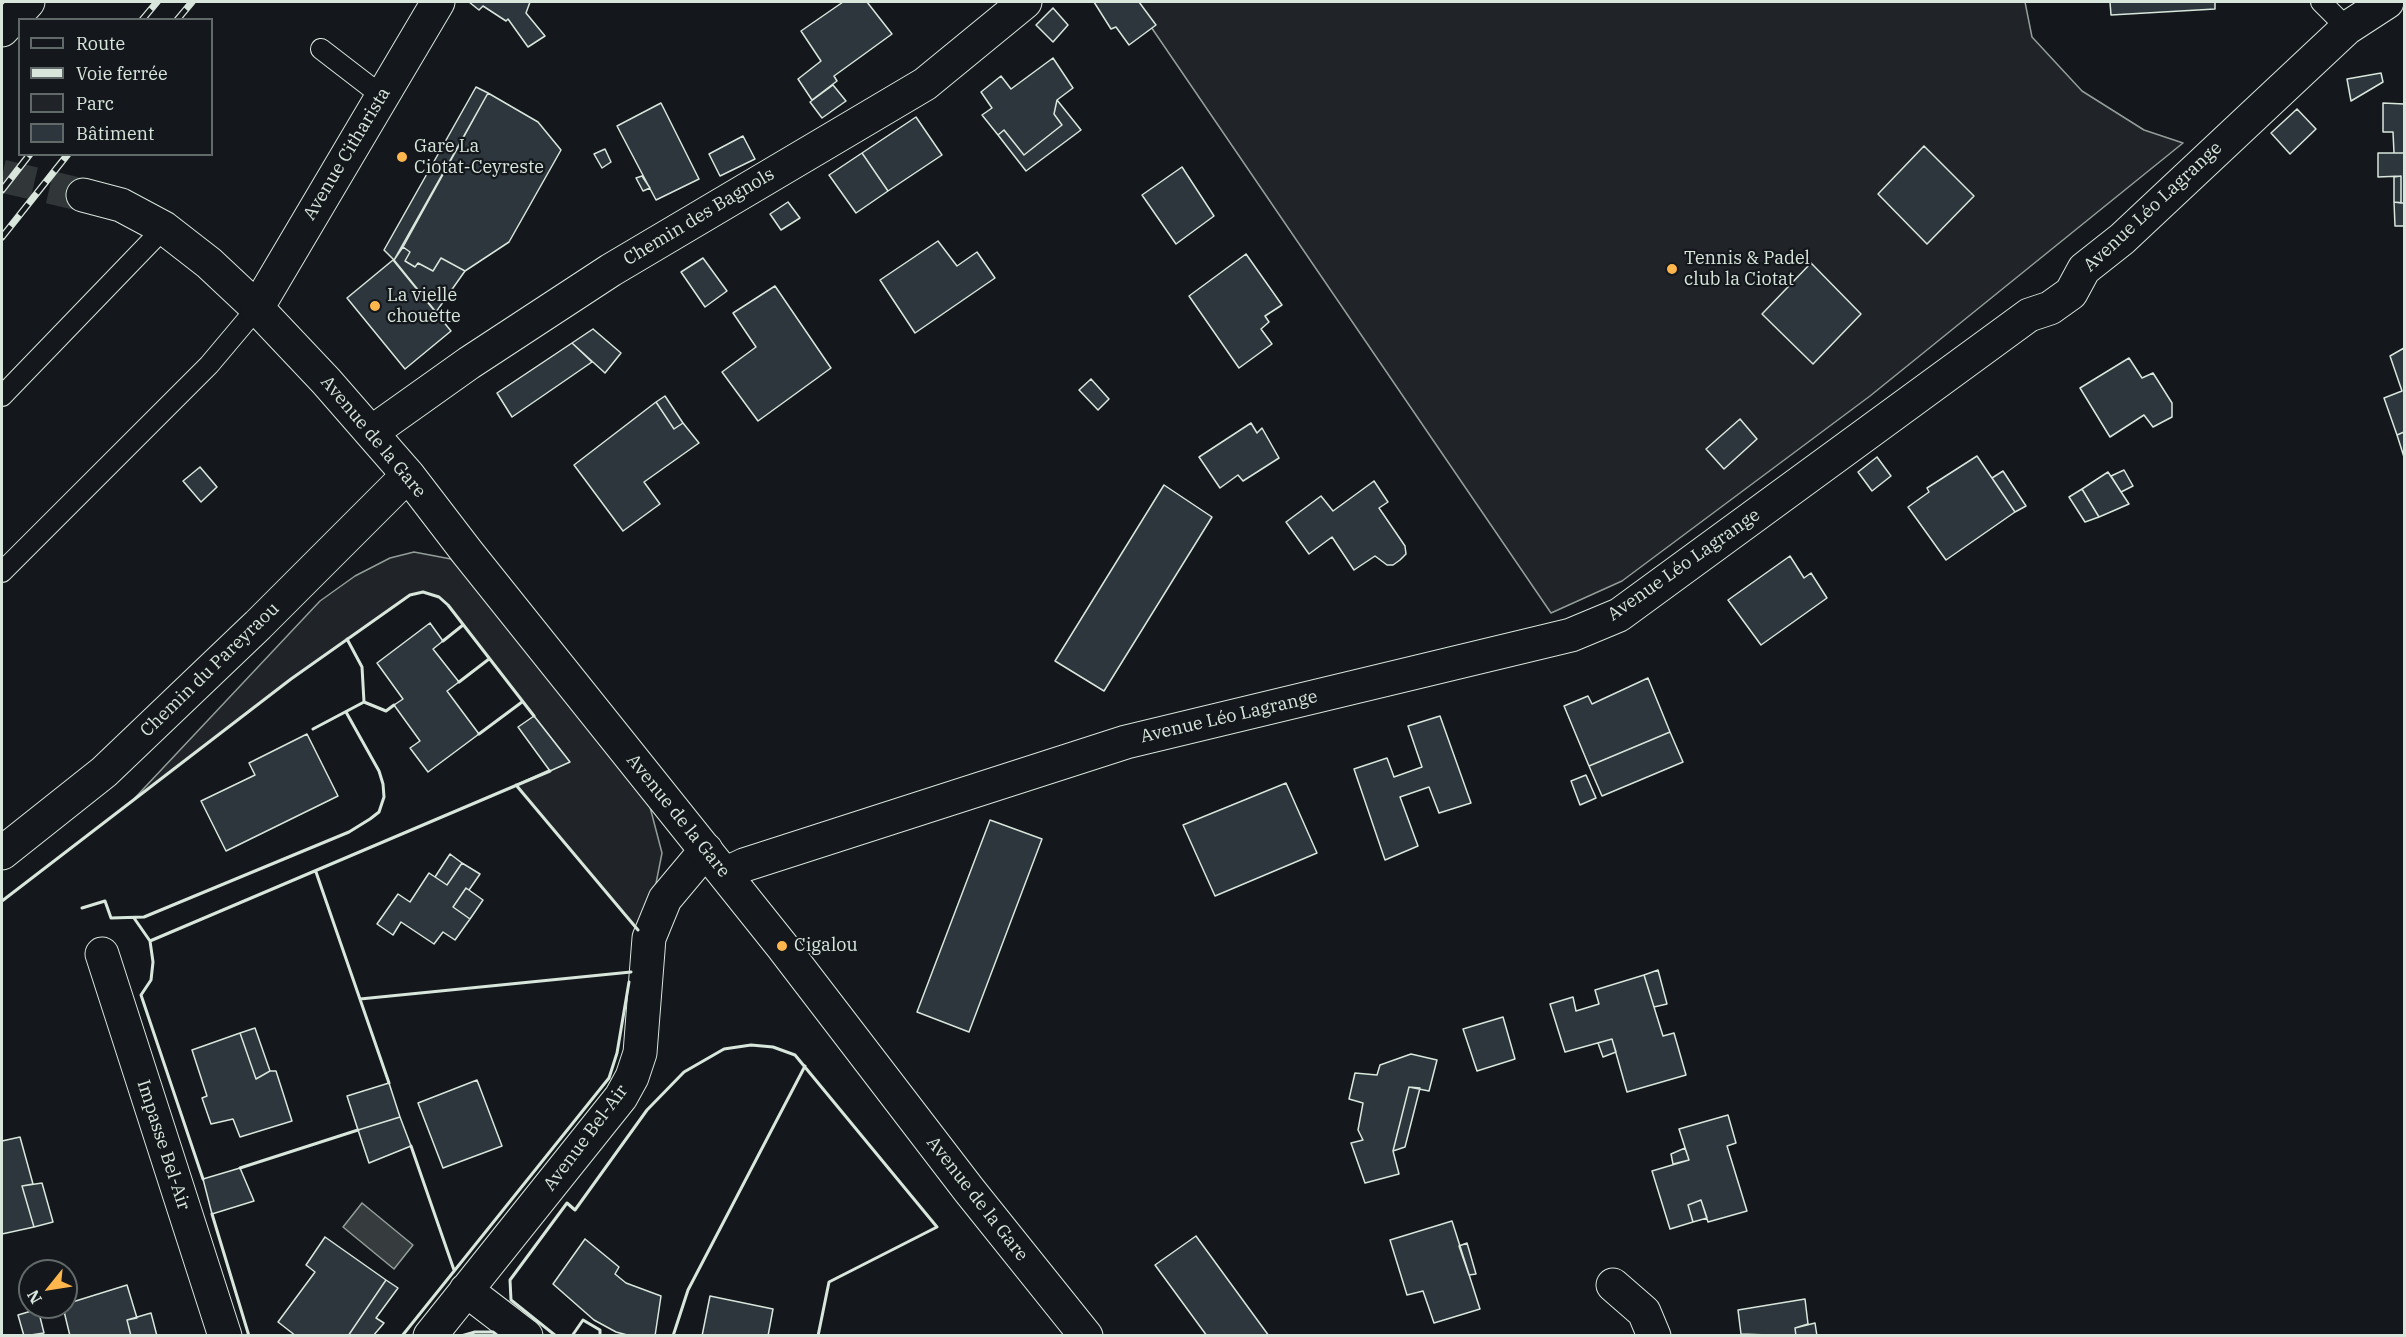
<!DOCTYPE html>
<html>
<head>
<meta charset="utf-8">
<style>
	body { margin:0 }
	#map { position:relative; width:2406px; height:1337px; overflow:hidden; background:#14181c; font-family:"IBM Plex Serif",serif }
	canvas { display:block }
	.frame { position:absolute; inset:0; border:3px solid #d8e6dc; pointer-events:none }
	.legend { position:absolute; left:18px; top:18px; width:195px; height:138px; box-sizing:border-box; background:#14181c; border:2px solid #626a69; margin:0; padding:8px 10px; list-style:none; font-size:18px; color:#d8e6dc }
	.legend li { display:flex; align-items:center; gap:12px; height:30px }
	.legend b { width:30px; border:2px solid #626a69 }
	.north { position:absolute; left:18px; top:1259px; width:60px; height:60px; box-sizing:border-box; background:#14181c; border:2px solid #626a69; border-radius:50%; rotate:240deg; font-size:16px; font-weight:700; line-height:24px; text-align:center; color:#d8e6dc }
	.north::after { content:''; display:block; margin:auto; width:21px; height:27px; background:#ffb74d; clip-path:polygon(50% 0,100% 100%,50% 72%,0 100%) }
</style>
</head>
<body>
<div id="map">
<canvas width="2406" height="1337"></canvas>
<div class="frame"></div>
<ul class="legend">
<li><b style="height:8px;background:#14181c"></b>Route</li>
<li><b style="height:8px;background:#d8e6dc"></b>Voie ferrée</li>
<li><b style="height:16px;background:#202428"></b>Parc</li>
<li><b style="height:16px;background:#2c363c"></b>Bâtiment</li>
</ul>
<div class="north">N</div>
</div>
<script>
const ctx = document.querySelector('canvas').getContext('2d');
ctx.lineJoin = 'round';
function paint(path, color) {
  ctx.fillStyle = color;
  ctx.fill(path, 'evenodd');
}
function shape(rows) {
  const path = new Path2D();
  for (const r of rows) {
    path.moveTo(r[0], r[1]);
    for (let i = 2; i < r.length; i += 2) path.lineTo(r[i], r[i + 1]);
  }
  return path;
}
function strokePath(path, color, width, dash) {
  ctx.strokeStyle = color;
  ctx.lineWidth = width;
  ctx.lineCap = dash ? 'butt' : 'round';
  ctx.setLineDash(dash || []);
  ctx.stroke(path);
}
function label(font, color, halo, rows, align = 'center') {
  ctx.font = font + ' "IBM Plex Serif",serif';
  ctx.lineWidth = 4.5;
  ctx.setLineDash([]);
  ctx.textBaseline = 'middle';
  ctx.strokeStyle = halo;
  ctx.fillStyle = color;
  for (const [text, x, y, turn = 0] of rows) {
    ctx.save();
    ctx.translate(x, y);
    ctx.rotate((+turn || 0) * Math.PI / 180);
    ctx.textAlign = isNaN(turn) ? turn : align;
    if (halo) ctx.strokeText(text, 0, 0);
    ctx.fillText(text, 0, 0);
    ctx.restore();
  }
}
const green = shape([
	[1134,2,2025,2,2032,37,2082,91,2144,130,2183,143,1870,396,1622,581,1551,613,1134,2],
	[414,552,451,559,469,579,650,807,662,853,647,929,641,934,516,785,569,761,448,605,439,597,423,592,410,595,291,679,131,802,320,601,355,576,390,558,414,552]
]);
const water = shape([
	[362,1203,413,1245,394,1269,343,1227,362,1203]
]);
const building = shape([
	[469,2,530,2,526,13,545,36,528,47,508,19,506,21,483,6,479,10,469,2],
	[843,2,867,2,892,34,834,76,837,81,812,100,798,79,821,61,801,31,843,2],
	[1094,2,1139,2,1156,25,1129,45,1116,27,1111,29,1094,2],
	[2110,2,2215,2,2215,9,2111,15,2110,2],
	[1053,8,1068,25,1053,42,1036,25,1053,8],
	[1053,58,1073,88,1057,100,1054,114,1062,125,1024,155,1004,130,998,135,982,115,992,108,981,92,1001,76,1011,89,1053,58],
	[2381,73,2383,82,2351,101,2347,79,2381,73],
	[833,85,846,101,822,118,810,102,833,85],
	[476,87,488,93,394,260,384,250,476,87],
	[488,93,538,122,561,150,509,242,465,271,441,258,433,271,418,263,415,267,405,261,410,252,403,247,488,93],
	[1057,100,1081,130,1026,171,998,135,1004,130,1024,155,1062,125,1054,114,1057,100],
	[661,103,699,179,656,200,617,126,661,103],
	[2383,103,2404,104,2404,153,2394,153,2393,132,2383,132,2383,103],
	[2297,109,2316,129,2290,154,2271,133,2297,109],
	[916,117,942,155,888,191,862,153,916,117],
	[743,136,755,159,720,176,709,154,743,136],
	[1924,146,1974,196,1927,244,1878,194,1924,146],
	[605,149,611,162,602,168,594,154,605,149],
	[862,153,888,191,856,213,829,175,862,153],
	[2378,153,2404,153,2404,203,2401,203,2401,176,2378,177,2378,153],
	[1182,167,1214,216,1176,244,1142,195,1182,167],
	[642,176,650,188,643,191,636,178,642,176],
	[2401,176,2401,203,2394,202,2394,177,2401,176],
	[788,202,800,218,781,230,770,214,788,202],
	[2394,202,2404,203,2404,226,2395,226,2394,202],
	[938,241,957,266,977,252,995,278,915,333,880,280,938,241],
	[403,247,410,252,405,261,415,267,418,263,433,271,441,258,465,271,436,312,394,260,403,247],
	[1246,254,1282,305,1265,316,1269,322,1261,329,1272,344,1239,368,1189,296,1246,254],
	[703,258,727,291,705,307,681,272,703,258],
	[393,260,451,331,405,369,347,298,393,260],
	[1811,263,1861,314,1813,364,1762,314,1811,263],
	[775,286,831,368,758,421,722,372,756,347,733,313,775,286],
	[593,329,621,353,605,373,572,343,593,329],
	[572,343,592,362,512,417,497,393,572,343],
	[2404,348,2404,432,2397,435,2384,398,2402,391,2390,356,2404,348],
	[2129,358,2142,378,2153,373,2172,403,2172,417,2153,427,2144,415,2110,437,2080,388,2129,358],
	[1091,379,1109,399,1098,410,1079,390,1091,379],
	[665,396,683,423,674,429,656,402,665,396],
	[656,402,674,429,683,423,699,443,644,482,660,504,623,531,574,465,656,402],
	[1740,419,1757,439,1724,469,1706,449,1740,419],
	[1251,423,1257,433,1262,428,1279,458,1243,481,1238,475,1220,488,1199,457,1251,423],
	[2404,432,2404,457,2397,435,2404,432],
	[1977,456,2015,512,1946,560,1908,507,1929,492,1927,488,1977,456],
	[1877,457,1891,476,1872,491,1858,472,1877,457],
	[200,467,217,487,201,502,183,481,200,467],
	[2124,470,2133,486,2121,492,2111,476,2124,470],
	[2003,471,2026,506,2015,512,1992,478,2003,471],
	[2108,472,2129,504,2099,517,2082,489,2108,472],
	[1374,481,1388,502,1379,508,1405,546,1406,554,1400,560,1393,565,1387,565,1375,556,1354,570,1332,537,1309,554,1286,522,1321,496,1333,511,1374,481],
	[1164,485,1212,517,1104,691,1055,661,1164,485],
	[2082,489,2099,517,2085,522,2069,497,2082,489],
	[1790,556,1804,578,1811,573,1827,598,1761,645,1728,600,1790,556],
	[430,623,443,641,433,649,459,682,447,691,479,734,428,772,410,748,420,741,394,705,403,699,377,663,430,623],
	[1648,678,1670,732,1589,766,1564,706,1588,696,1592,704,1648,678],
	[534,716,570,762,550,771,518,727,534,716],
	[1440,716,1471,803,1439,813,1429,787,1400,797,1418,846,1385,860,1354,769,1387,758,1394,777,1422,767,1408,726,1440,716],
	[1670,732,1683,762,1602,796,1589,766,1670,732],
	[307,734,338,796,226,851,201,801,255,775,249,763,307,734],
	[1586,775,1596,798,1580,805,1571,781,1586,775],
	[1286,783,1317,853,1215,896,1183,825,1286,783],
	[990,820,1042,839,969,1032,917,1012,990,820],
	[450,854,462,863,447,885,435,877,450,854],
	[462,863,480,874,469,890,466,888,453,907,470,919,455,940,443,932,434,944,401,922,393,935,377,924,398,894,410,902,429,873,447,885,462,863],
	[466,888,483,900,470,919,453,907,466,888],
	[1658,970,1667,1004,1654,1007,1644,975,1658,970],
	[1644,975,1663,1036,1674,1033,1686,1075,1627,1092,1612,1039,1565,1052,1550,1004,1573,997,1576,1011,1599,1004,1595,990,1644,975],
	[1503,1017,1515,1059,1477,1071,1463,1029,1503,1017],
	[255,1028,270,1071,256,1079,240,1033,255,1028],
	[240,1033,256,1079,270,1071,276,1071,292,1121,240,1137,233,1119,211,1124,202,1098,207,1096,192,1050,240,1033],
	[1612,1039,1616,1052,1603,1057,1598,1043,1612,1039],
	[1411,1054,1437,1060,1429,1091,1409,1087,1393,1151,1399,1174,1365,1183,1351,1143,1363,1140,1358,1130,1363,1103,1349,1099,1355,1073,1377,1075,1380,1065,1411,1054],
	[477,1080,502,1146,443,1168,418,1103,477,1080],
	[389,1083,400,1117,358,1130,347,1096,389,1083],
	[1409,1087,1420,1088,1405,1147,1393,1151,1409,1087],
	[1728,1115,1736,1143,1727,1146,1747,1211,1708,1222,1701,1200,1688,1205,1693,1222,1670,1229,1652,1171,1689,1160,1679,1129,1728,1115],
	[400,1117,411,1146,369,1163,358,1130,400,1117],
	[20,1137,33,1184,22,1186,34,1227,2,1234,2,1141,20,1137],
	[1685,1148,1689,1160,1673,1164,1671,1154,1685,1148],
	[240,1168,254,1201,212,1214,203,1179,240,1168],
	[42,1183,53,1222,34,1227,22,1186,42,1183],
	[1701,1200,1707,1218,1693,1222,1688,1205,1701,1200],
	[1452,1221,1480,1309,1434,1323,1423,1291,1407,1295,1390,1240,1452,1221],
	[1196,1236,1269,1336,1207,1336,1155,1265,1196,1236],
	[325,1237,386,1280,348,1336,296,1336,278,1322,315,1272,306,1265,325,1237],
	[585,1239,619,1267,615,1274,626,1283,661,1296,655,1336,631,1336,616,1332,594,1320,553,1284,585,1239],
	[1467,1243,1476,1274,1469,1275,1459,1246,1467,1243],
	[386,1280,398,1288,376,1318,384,1323,373,1336,348,1336,386,1280],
	[127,1285,137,1318,127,1320,131,1336,70,1336,63,1307,66,1307,66,1304,127,1285],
	[710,1296,773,1309,768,1336,702,1336,710,1296],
	[1805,1299,1808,1324,1795,1328,1796,1336,1741,1334,1738,1310,1805,1299],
	[38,1309,44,1333,24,1336,18,1315,38,1309],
	[151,1313,157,1336,131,1336,127,1320,151,1313],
	[1815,1323,1817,1336,1796,1336,1795,1328,1815,1323]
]);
const streetTunnel = shape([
	[2,176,83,195]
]);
const lane = shape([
	[2321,2,2347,28],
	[321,49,382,96],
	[2,396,164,228],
	[2,572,209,365,257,308]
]);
const street = shape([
	[2,30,28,2],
	[83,195,121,205,164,228,209,263,257,308],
	[372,432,469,363,611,270,925,84,1025,2],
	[725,874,744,865,1126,742,1571,635,1619,615,2029,315,2050,308,2071,293,2084,269,2122,239,2347,28,2387,2],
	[102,954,225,1336],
	[1613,1285,1644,1312,1654,1336],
	[466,1290,526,1336],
	[430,1336,621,1097,632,1077,640,1053,649,938,665,899,706,850]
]);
const secondary = shape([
	[438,2,257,308,326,381,408,475,467,552,782,946,969,1190,1086,1336],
	[2,853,104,772,258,625,408,475]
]);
const rail = shape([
	[142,20,157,2],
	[177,20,192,2],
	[2,190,30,154],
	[2,237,68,154]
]);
const wall = shape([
	[443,641,463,625],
	[459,682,489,659],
	[364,702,386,711,394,705],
	[313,729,364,702,362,667,347,639],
	[479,734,522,702],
	[516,785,638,930],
	[316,872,389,1083],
	[2,901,291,679,410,595,423,592,439,597,448,605,534,716],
	[82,908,105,901,111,918,144,917,349,832,370,819,379,812,384,797,383,784,379,771,346,712],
	[134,918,150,941],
	[360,999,631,972],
	[411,1146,454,1270],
	[240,1168,358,1130],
	[203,1179,141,995,151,980,153,962,150,941,550,771],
	[212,1214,249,1336],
	[402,1336,609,1078,617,1053,629,982],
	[461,1336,475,1332,493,1332,498,1336],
	[556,1336,511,1300,510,1280,567,1203,575,1210,647,1110,684,1072,724,1049,751,1045,773,1047,795,1055,937,1227,829,1282,818,1336],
	[572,1336,583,1320,600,1330,600,1336],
	[673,1336,688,1290,805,1066]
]);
const markers = [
	[402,157,6,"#ffb74d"],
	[1672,269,6,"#ffb74d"],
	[375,306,6,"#ffb74d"],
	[782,946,6,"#ffb74d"]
];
const poiNames = [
	["Gare La",414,147],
	["Ciotat-Ceyreste",414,168],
	["Tennis & Padel",1684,259],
	["club la Ciotat",1684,280],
	["La vielle",387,296],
	["chouette",387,317],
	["Cigalou",794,946]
];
const streetNames = [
	["Avenue Citharista",347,154,-59],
	["Avenue Léo Lagrange",2153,207,-43],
	["Chemin des Bagnols",699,217,-31],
	["Avenue de la Gare",373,437,50],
	["Avenue Léo Lagrange",1684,565,-35],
	["Chemin du Pareyraou",210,670,-44],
	["Avenue Léo Lagrange",1229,717,-13],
	["Avenue de la Gare",678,816,51],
	["Avenue Bel-Air",586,1138,-53],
	["Impasse Bel-Air",163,1145,72],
	["Avenue de la Gare",977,1199,52]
];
paint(green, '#202428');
strokePath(green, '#939e99', 1.5);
paint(water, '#363b3e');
strokePath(water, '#939e99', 1.5);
paint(building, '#2c363c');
strokePath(building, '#d8e6dc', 1.5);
strokePath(streetTunnel, '#313739', 33, [33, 16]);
strokePath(lane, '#d8e6dc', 22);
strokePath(street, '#d8e6dc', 35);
strokePath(secondary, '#d8e6dc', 35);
strokePath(lane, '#14181c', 20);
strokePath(street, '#14181c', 33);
strokePath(secondary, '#14181c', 33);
strokePath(rail, '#d8e6dc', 7);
strokePath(rail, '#14181c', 4.5, [14]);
strokePath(wall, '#d8e6dc', 3);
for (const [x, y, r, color] of markers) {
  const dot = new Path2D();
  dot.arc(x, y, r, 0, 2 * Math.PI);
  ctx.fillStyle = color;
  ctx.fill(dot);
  strokePath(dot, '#14181c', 2);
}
label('18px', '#d8e6dc', '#14181c', poiNames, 'left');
label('18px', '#d8e6dc', '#14181c', streetNames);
</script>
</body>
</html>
